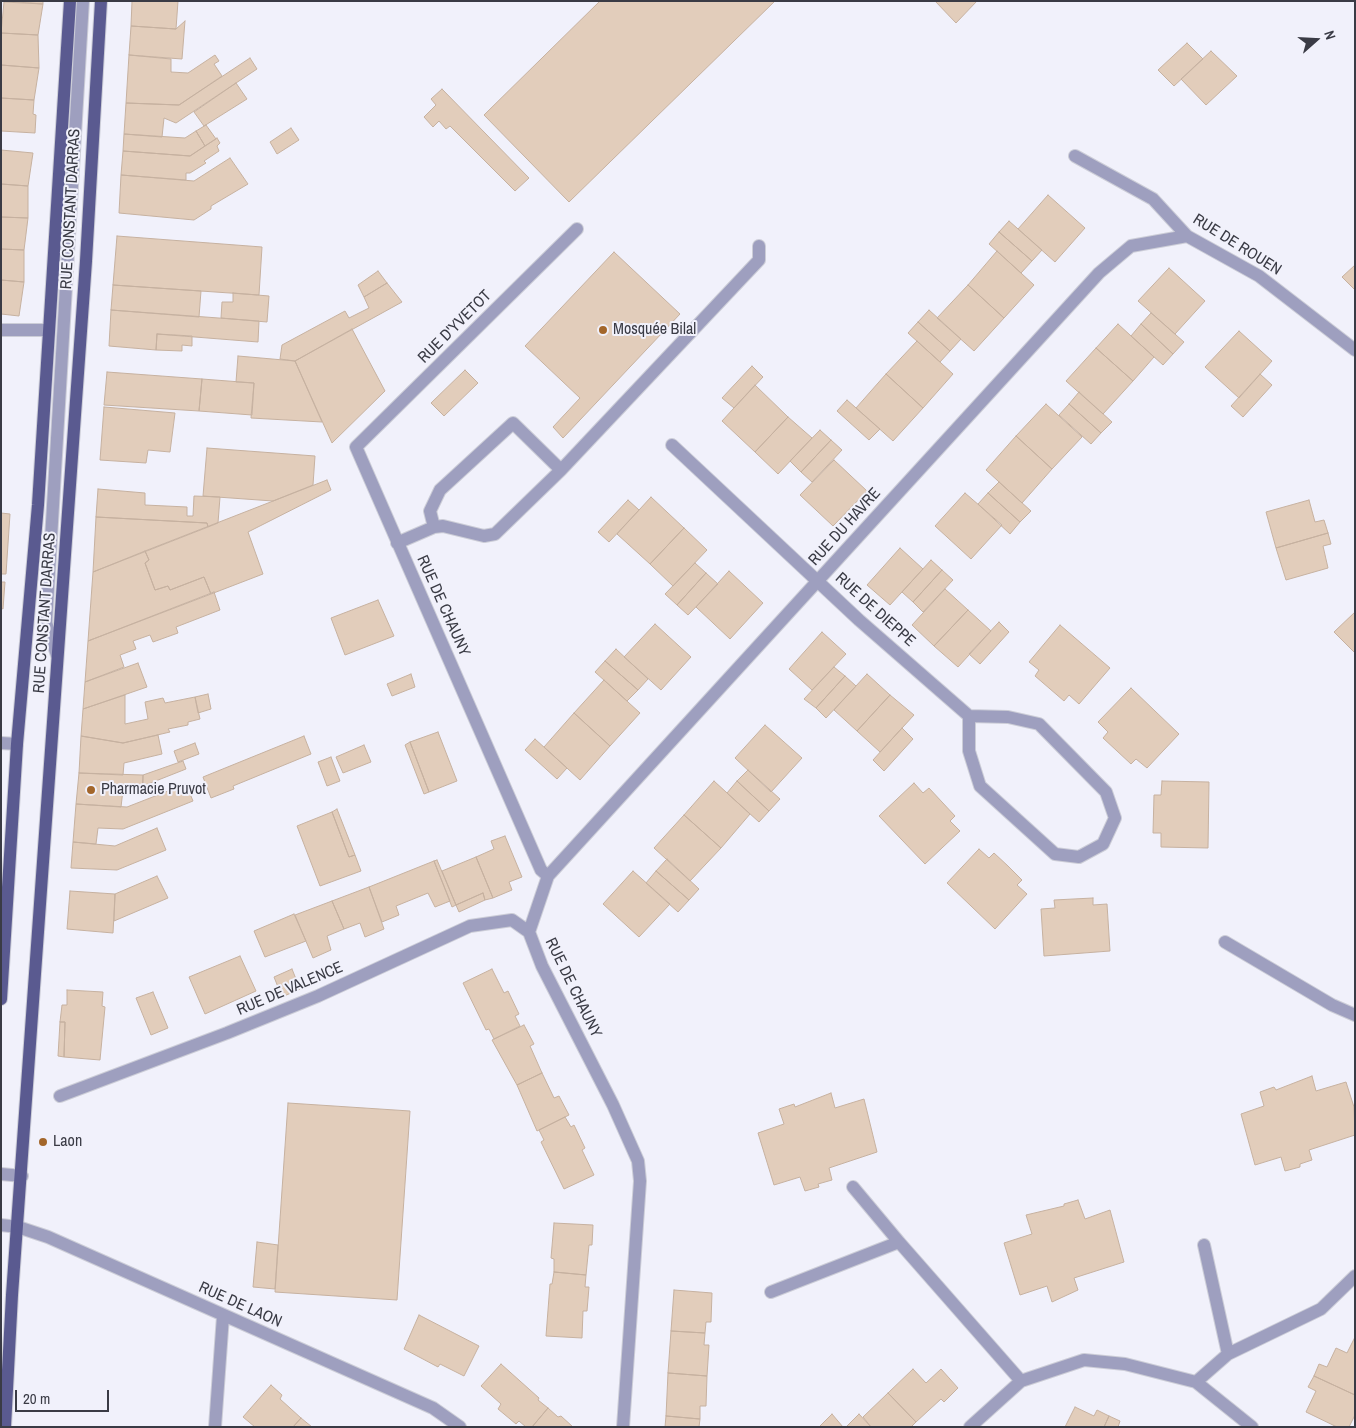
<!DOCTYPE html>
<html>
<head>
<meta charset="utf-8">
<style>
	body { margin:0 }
	#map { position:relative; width:1356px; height:1428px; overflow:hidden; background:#f1f1fb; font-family:"Archivo Narrow",sans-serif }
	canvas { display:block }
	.frame { position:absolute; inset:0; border:2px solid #3a3b45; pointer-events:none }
	.north { position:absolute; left:1291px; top:15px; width:50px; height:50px; -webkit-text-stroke:4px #f1f1fb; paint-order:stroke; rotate:71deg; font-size:14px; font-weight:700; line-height:20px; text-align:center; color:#3a3b45 }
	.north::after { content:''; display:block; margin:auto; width:18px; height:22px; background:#3a3b45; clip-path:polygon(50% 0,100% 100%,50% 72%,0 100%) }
	.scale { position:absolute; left:15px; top:1390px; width:94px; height:22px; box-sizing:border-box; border:2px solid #3a3b45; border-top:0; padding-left:6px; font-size:15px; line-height:18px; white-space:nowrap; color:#3a3b45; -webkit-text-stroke:4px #f1f1fb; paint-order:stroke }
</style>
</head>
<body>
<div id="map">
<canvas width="1356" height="1428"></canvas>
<div class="frame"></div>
<div class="north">N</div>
<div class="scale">20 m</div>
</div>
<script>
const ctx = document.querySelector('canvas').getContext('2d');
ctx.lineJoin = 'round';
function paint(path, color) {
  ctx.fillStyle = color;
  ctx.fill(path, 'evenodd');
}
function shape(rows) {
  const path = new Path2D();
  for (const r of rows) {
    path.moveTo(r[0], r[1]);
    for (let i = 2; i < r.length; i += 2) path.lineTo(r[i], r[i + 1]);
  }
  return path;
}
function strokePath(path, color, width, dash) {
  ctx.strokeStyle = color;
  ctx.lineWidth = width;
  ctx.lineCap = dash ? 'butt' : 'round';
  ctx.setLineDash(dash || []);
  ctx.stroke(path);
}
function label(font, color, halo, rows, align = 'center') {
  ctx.font = font + ' "Archivo Narrow",sans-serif';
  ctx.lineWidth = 4;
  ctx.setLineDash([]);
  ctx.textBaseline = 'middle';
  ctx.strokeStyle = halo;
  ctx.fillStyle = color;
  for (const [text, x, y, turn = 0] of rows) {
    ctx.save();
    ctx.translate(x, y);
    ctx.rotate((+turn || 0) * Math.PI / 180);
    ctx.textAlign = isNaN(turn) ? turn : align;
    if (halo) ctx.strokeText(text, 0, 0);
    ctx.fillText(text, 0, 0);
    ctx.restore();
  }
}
const building = shape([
	[4,1,43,1,43,4,4,1],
	[132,1,178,1,176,29,131,26,132,1],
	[600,1,775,1,569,202,484,115,600,1],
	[935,1,977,1,956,23,935,1],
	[4,2,43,4,38,35,1,33,4,2],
	[185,21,182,59,129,55,131,26,176,29,185,21],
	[1,33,38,35,39,68,1,65,1,33],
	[1187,43,1203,59,1174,86,1158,70,1187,43],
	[1211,51,1237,76,1206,105,1181,79,1211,51],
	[129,55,171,59,171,72,188,73,215,55,219,61,214,64,222,76,179,105,126,103,129,55],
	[250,58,257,69,176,123,164,118,162,137,124,134,126,103,179,105,250,58],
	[1,65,39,68,34,100,1,98,1,65],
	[236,83,247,99,204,126,194,112,236,83],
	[442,89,529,178,515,191,450,126,446,129,439,121,433,127,424,117,436,105,431,99,442,89],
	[1,98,34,100,33,114,36,115,35,133,1,131,1,98],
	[206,125,216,139,205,146,196,131,206,125],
	[291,128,299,140,277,154,270,142,291,128],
	[196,131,205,146,190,156,123,151,124,134,185,138,196,131],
	[217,138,220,143,217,146,219,151,204,161,206,163,190,173,186,173,186,180,121,175,123,151,190,156,217,138],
	[1,150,33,153,28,186,1,184,1,150],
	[230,158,248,184,211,206,211,209,194,220,119,213,121,175,194,181,230,158],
	[1,184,28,186,28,218,1,217,1,184],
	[1048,195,1085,228,1055,262,1018,229,1048,195],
	[1,217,28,218,24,250,1,249,1,217],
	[1009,221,1042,250,1032,261,999,232,1009,221],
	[999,232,1032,261,1021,273,989,244,999,232],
	[117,236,262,247,259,295,113,285,117,236],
	[1,249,24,250,24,282,1,280,1,249],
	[997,251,1034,285,1004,318,968,285,997,251],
	[614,252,680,314,563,438,553,427,580,398,525,346,614,252],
	[1355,265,1355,290,1342,277,1355,265],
	[1169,268,1205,301,1175,334,1138,301,1169,268],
	[378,271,387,283,364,297,358,285,378,271],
	[1,280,24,282,19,316,1,314,1,280],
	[387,283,402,302,295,361,280,359,282,345,345,311,349,318,369,308,364,297,387,283],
	[113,285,201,291,199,317,111,310,113,285],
	[968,285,1004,318,974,351,937,318,968,285],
	[233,293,269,296,267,322,221,318,222,302,233,302,233,293],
	[111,310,259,321,258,342,157,334,156,350,109,346,111,310],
	[929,310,961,339,950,351,918,322,929,310],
	[1151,313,1184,342,1173,354,1141,324,1151,313],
	[918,322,950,351,940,362,908,333,918,322],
	[1118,324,1154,357,1133,381,1096,348,1118,324],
	[1141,324,1173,354,1163,365,1131,336,1141,324],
	[352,329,385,391,332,443,295,361,352,329],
	[1239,331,1272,361,1239,398,1205,367,1239,331],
	[157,334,192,336,192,346,182,345,182,351,156,350,157,334],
	[917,341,953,374,923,408,886,374,917,341],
	[1096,348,1133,381,1103,414,1066,381,1096,348],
	[238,356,295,361,322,422,251,418,254,383,236,382,238,356],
	[752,366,763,377,734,408,722,398,752,366],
	[465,370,478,383,444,416,431,403,465,370],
	[107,372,202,379,199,411,104,405,107,372],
	[886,374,923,408,893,441,856,408,886,374],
	[1260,374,1272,385,1243,417,1231,406,1260,374],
	[202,379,254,383,252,415,199,411,202,379],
	[755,385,788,417,755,452,722,421,755,385],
	[1079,392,1112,422,1101,433,1069,404,1079,392],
	[847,400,880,429,869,440,837,411,847,400],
	[1046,404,1082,437,1052,469,1016,436,1046,404],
	[1069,404,1101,433,1091,444,1059,415,1069,404],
	[104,407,175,413,170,452,148,450,146,463,100,460,104,407],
	[788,417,812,438,778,474,755,452,788,417],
	[820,430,831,440,801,472,790,461,820,430],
	[1016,436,1052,469,1022,503,986,470,1016,436],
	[831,440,842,450,812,482,801,472,831,440],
	[207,448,315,456,313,485,273,501,203,496,207,448],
	[834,460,867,491,833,526,800,495,834,460],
	[327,480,331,490,248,532,263,574,211,594,204,577,170,590,168,586,155,590,145,563,149,560,145,551,327,480],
	[999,482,1031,511,1020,522,988,493,999,482],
	[98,489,145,493,145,505,187,507,187,516,193,516,194,496,220,497,218,523,208,527,207,523,96,517,98,489],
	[965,493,1002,525,971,559,935,526,965,493],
	[988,493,1020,522,1010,534,978,504,988,493],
	[651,497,684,528,650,564,617,534,651,497],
	[628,500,639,510,609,542,598,532,628,500],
	[1309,500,1315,522,1324,520,1328,533,1276,548,1266,512,1309,500],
	[1,513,10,514,6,574,1,574,1,513],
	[96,517,207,523,208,527,93,572,96,517],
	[684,528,707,550,673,586,650,564,684,528],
	[1328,533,1331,544,1323,546,1328,568,1286,580,1276,548,1328,533],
	[900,548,923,569,890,605,867,585,900,548],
	[145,551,149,560,145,563,155,590,168,586,170,590,204,577,211,594,88,641,93,572,145,551],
	[931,560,942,570,913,602,902,592,931,560],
	[695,563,706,573,677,605,665,594,695,563],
	[942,570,953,580,923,612,913,602,942,570],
	[729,571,763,603,730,639,696,607,729,571],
	[706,573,718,584,688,615,677,605,706,573],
	[1,582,5,582,3,609,1,608,1,582],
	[945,589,968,610,934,646,912,625,945,589],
	[214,592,220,610,176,627,178,633,153,642,150,635,133,641,136,649,120,655,124,667,85,682,88,641,214,592],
	[378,600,394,636,345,655,331,618,378,600],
	[968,610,991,631,958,667,934,646,968,610],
	[1355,612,1355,653,1334,632,1355,612],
	[999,622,1009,632,980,664,969,654,999,622],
	[655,624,691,657,661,690,624,657,655,624],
	[1060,625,1110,668,1079,704,1069,695,1064,701,1035,676,1039,670,1029,662,1060,625],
	[822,632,846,654,812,690,789,669,822,632],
	[616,649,648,679,638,690,605,661,616,649],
	[605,661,638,690,627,701,595,672,605,661],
	[138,663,147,687,83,709,85,682,138,663],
	[834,667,845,676,816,708,804,699,834,667],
	[411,674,415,687,392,696,387,684,411,674],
	[867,674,890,695,857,731,834,710,867,674],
	[845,676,856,686,826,718,816,708,845,676],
	[604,680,640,713,610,746,574,713,604,680],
	[1131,688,1179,734,1147,768,1136,759,1131,764,1103,738,1108,732,1098,722,1131,688],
	[208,694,211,709,198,713,195,697,208,694],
	[125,695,125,724,148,719,145,702,163,698,165,703,195,697,200,719,188,722,188,725,168,729,170,732,123,743,81,736,83,709,125,695],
	[890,695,914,715,880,752,857,731,890,695],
	[574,713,610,746,580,780,544,747,574,713],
	[765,725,802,758,771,792,735,758,765,725],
	[902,728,913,739,884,771,873,760,902,728],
	[438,732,457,781,429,792,410,742,438,732],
	[158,735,162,754,124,763,123,775,79,773,81,736,123,743,158,735],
	[304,736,311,754,233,786,234,789,211,798,203,777,304,736],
	[535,739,567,768,557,779,525,750,535,739],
	[410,742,429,792,424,794,405,745,410,742],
	[195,743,199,754,178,762,174,751,195,743],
	[364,745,371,762,343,773,336,757,364,745],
	[331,757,340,781,327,786,318,762,331,757],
	[183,761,186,769,143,786,143,775,183,761],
	[748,770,780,799,769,811,737,781,748,770],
	[79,773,143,775,142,791,123,790,121,807,76,804,79,773],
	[714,781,750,814,721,848,684,815,714,781],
	[737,781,769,811,759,822,727,793,737,781],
	[1162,781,1209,782,1208,848,1161,847,1161,833,1153,833,1154,795,1161,795,1162,781],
	[914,783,923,793,929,788,955,816,950,821,960,831,925,864,879,816,914,783],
	[186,784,193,801,123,829,98,828,96,844,73,842,76,804,127,807,186,784],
	[337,809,355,855,349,857,332,812,337,809],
	[332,812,349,857,355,855,361,871,320,886,297,826,332,812],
	[684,815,721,848,690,881,654,848,684,815],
	[157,828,166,850,117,870,71,868,73,842,115,846,157,828],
	[505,836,522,877,509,882,512,890,493,898,476,857,494,849,491,841,505,836],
	[979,849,989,858,994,853,1008,866,1022,880,1017,885,1027,894,995,929,947,883,979,849],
	[476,857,493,898,485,900,483,893,456,905,442,871,476,857],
	[667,859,699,889,689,900,656,871,667,859],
	[437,860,456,905,452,907,434,861,437,860],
	[434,861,450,901,435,907,428,893,396,906,399,915,382,922,369,887,434,861],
	[633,871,670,904,639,937,603,904,633,871],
	[656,871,689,900,678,912,646,883,656,871],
	[157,876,168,898,114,921,115,894,157,876],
	[369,887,384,929,365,937,360,923,344,929,332,901,369,887],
	[70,891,115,894,113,933,67,929,70,891],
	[483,893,485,900,459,912,456,905,483,893],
	[1093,898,1093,905,1107,904,1110,951,1044,956,1041,909,1055,908,1054,900,1093,898],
	[332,901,344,929,327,936,331,950,313,958,295,915,332,901],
	[294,914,306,941,265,957,254,931,294,914],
	[240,956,256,991,205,1014,189,977,240,956],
	[292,969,300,989,282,997,274,977,292,969],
	[492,969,504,993,508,991,519,1014,515,1016,520,1026,494,1039,489,1029,486,1030,463,983,492,969],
	[67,990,103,992,102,1006,105,1007,100,1060,64,1057,65,1022,60,1022,62,1005,67,1005,67,990],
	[153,992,168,1028,151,1035,136,998,153,992],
	[60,1022,65,1022,64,1057,58,1056,60,1022],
	[524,1025,534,1044,530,1046,542,1073,517,1085,492,1040,524,1025],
	[542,1073,554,1098,559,1096,569,1115,537,1131,517,1085,542,1073],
	[1312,1076,1316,1091,1346,1082,1354,1107,1355,1135,1309,1150,1312,1160,1300,1164,1300,1167,1285,1171,1281,1157,1255,1165,1241,1114,1264,1106,1260,1092,1274,1087,1276,1090,1312,1076],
	[831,1093,835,1108,864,1099,877,1152,829,1168,832,1180,818,1184,819,1187,805,1191,800,1177,774,1185,758,1133,784,1124,779,1109,794,1104,795,1107,831,1093],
	[288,1103,410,1111,397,1300,275,1292,288,1103],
	[565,1117,571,1127,574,1125,585,1148,582,1150,594,1175,564,1189,541,1142,544,1140,539,1130,565,1117],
	[1078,1200,1085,1219,1110,1210,1124,1262,1074,1278,1078,1290,1052,1302,1047,1286,1020,1295,1004,1243,1032,1234,1026,1215,1064,1206,1064,1204,1078,1200],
	[554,1223,593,1225,592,1245,589,1245,586,1275,554,1272,554,1259,551,1258,554,1223],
	[257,1242,278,1245,275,1289,253,1287,257,1242],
	[554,1272,586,1275,585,1287,589,1287,587,1311,583,1311,582,1338,546,1336,550,1284,552,1284,554,1272],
	[674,1290,712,1293,711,1322,706,1322,705,1333,671,1331,674,1290],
	[419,1315,479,1346,464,1376,440,1364,438,1367,404,1349,419,1315],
	[671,1331,705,1333,704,1345,709,1345,707,1376,668,1373,671,1331],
	[1355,1337,1355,1395,1314,1376,1319,1364,1327,1367,1336,1348,1347,1353,1355,1337],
	[501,1364,539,1398,538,1400,548,1408,532,1427,526,1427,519,1421,516,1424,498,1409,501,1404,481,1386,501,1364],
	[913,1369,926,1383,941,1369,958,1388,944,1402,941,1399,916,1422,888,1393,913,1369],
	[668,1373,707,1376,706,1406,700,1406,700,1419,666,1416,668,1373],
	[1314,1376,1355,1395,1355,1415,1349,1427,1337,1427,1306,1412,1316,1391,1308,1387,1314,1376],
	[271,1385,282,1395,280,1399,301,1418,293,1427,255,1427,243,1417,271,1385],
	[888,1393,916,1422,911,1427,871,1427,863,1417,888,1393],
	[1075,1407,1094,1416,1097,1410,1109,1416,1104,1427,1065,1427,1075,1407],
	[548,1408,558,1417,561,1416,573,1427,532,1427,548,1408],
	[832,1414,843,1427,819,1427,832,1414],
	[859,1414,871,1427,846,1427,859,1414],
	[666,1416,700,1419,699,1427,665,1427,666,1416],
	[1109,1416,1120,1421,1118,1427,1104,1427,1109,1416],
	[301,1418,312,1427,293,1427,301,1418]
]);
const minor = shape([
	[1075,156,1153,199,1187,236,1259,276,1355,350],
	[577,229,356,447,541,870,548,876,529,932,542,966,613,1105,638,1161,640,1181,623,1427],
	[1,330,48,330],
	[672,445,859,620,969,716,1008,717,1039,724,1106,792,1115,818,1103,844,1079,857,1055,854,980,786,969,751,969,716],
	[561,470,759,260,759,246],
	[397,543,434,527,443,526,484,536,495,534,561,470,513,423,440,490,430,511,434,527],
	[57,655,46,623,83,1],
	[1,743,17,744],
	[548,876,1099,273,1131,246,1187,236],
	[1225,942,1332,1005,1355,1015],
	[60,1096,227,1033,318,996,470,926,512,920,529,932],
	[1,1174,22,1176],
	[853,1187,899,1242],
	[1,1225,18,1227,48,1237,433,1408,460,1427],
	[1204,1245,1228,1354],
	[771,1292,899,1242,1021,1381],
	[1196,1382,1252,1427],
	[215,1427,223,1316],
	[970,1427,1021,1381,1084,1360,1125,1364,1196,1382,1228,1354,1321,1309,1355,1276]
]);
const major = shape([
	[1,999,17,744,38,505,70,1],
	[5,1427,12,1295,86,261,101,1]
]);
const markers = [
	[603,330,5,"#a3662a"],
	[91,790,5,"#a3662a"],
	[43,1142,5,"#a3662a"]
];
const streetNames = [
	["RUE CONSTANT DARRAS",71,209,-87],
	["RUE DE ROUEN",1237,245,32],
	["RUE D'YVETOT",455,327,-45],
	["RUE DU HAVRE",845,527,-48],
	["RUE DE CHAUNY",443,606,66],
	["RUE DE DIEPPE",875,610,42],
	["RUE CONSTANT DARRAS",45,613,-86],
	["RUE DE CHAUNY",573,988,64],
	["RUE DE VALENCE",290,989,-23],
	["RUE DE LAON",240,1305,24]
];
const poiNames = [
	["Mosquée Bilal",613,330],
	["Pharmacie Pruvot",101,790],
	["Laon",53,1142]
];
paint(building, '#e2cdbb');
strokePath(building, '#c6b1a0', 1);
strokePath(minor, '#cccdd7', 14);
strokePath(major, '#cccdd7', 14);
strokePath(minor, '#9e9fbf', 12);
strokePath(major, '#5a5a90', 12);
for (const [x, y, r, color] of markers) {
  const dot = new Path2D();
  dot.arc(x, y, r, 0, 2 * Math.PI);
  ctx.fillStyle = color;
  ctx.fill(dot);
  strokePath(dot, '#f1f1fb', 2);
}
label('16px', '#3a3b45', '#f1f1fb', streetNames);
label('16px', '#3a3b45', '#f1f1fb', poiNames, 'left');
</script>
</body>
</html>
